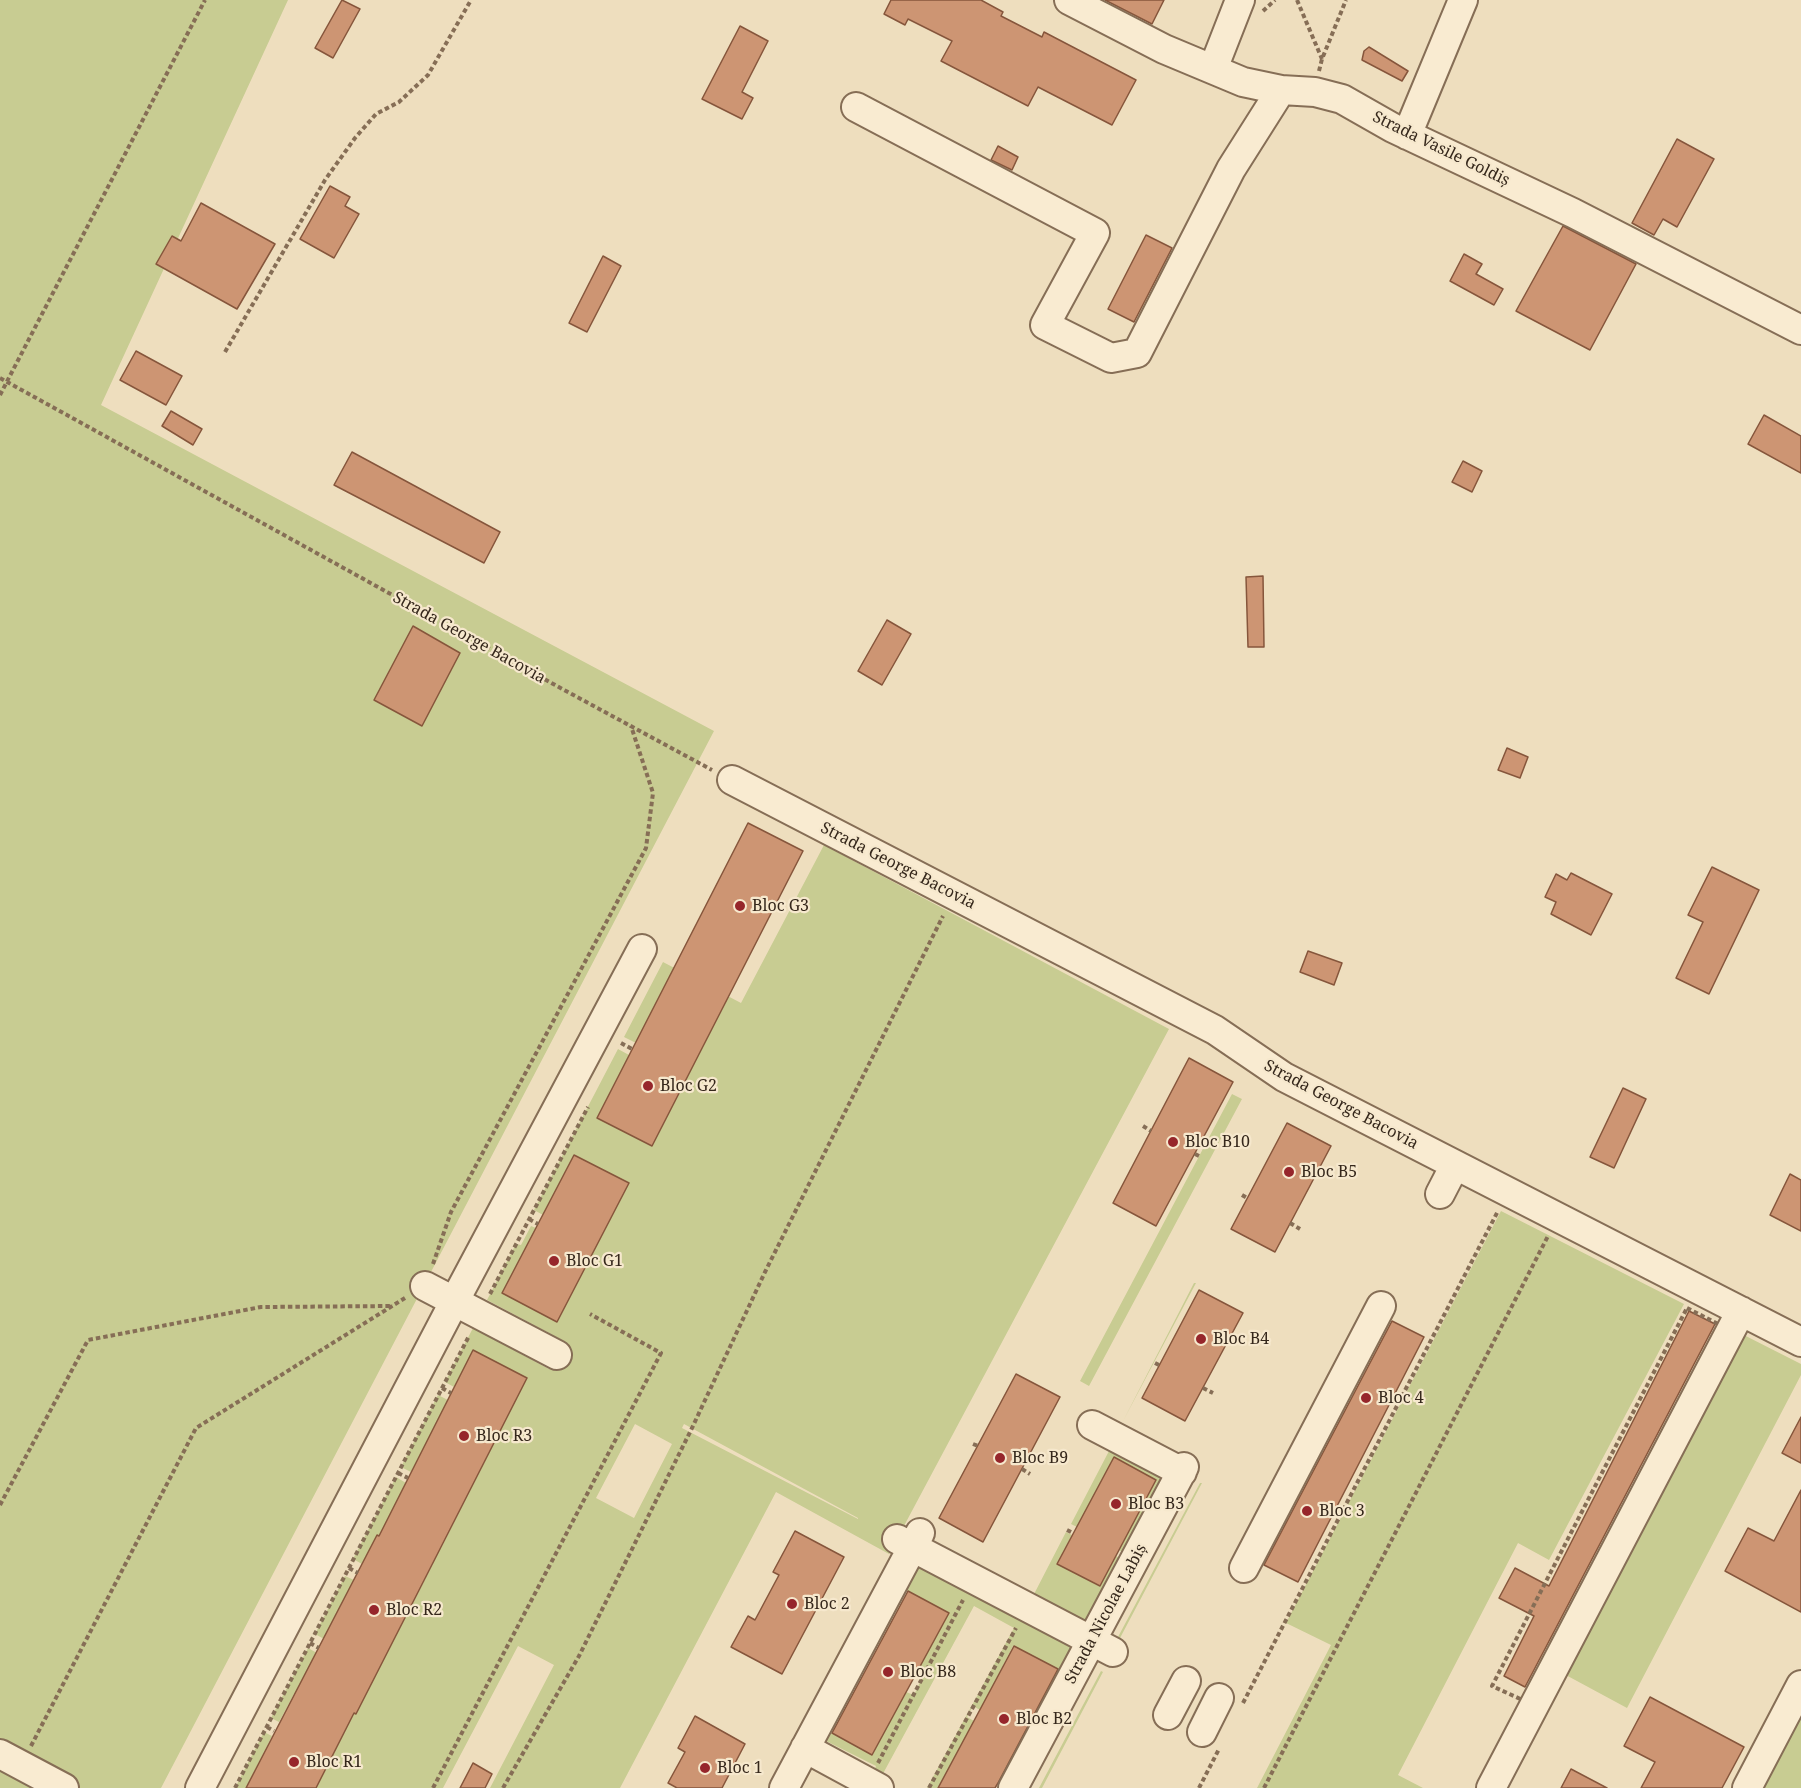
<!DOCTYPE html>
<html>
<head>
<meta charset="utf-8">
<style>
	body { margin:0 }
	canvas { display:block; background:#eedebe }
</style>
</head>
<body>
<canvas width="1801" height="1788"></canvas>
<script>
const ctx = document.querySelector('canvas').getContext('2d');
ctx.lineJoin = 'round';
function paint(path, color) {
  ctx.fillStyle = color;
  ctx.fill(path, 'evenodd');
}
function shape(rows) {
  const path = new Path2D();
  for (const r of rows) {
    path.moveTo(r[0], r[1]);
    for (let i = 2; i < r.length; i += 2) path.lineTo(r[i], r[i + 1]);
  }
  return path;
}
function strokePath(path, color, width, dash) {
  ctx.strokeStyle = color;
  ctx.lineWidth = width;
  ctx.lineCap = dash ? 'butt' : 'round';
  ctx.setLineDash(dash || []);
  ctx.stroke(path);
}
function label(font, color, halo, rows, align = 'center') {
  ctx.font = font + ' "Noto Serif",serif';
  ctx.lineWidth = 4.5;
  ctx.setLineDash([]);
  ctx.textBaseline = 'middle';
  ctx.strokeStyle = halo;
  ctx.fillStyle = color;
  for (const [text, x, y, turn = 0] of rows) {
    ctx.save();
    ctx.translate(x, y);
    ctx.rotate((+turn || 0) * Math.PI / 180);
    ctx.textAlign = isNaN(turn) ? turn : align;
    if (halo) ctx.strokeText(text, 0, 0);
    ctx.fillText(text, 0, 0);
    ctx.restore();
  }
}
const green = shape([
	[0,0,288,0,101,405,714,731,161,1788,0,1788],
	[824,845,1169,1029,889,1554,776,1492,620,1788,490,1788,554,1665,518,1646,443,1788,316,1788,349,1722,294,1694,279,1722,271,1718,308,1648,317,1653,356,1713,433,1564,377,1535,362,1564,353,1559,396,1477,406,1483,387,1521,441,1548,527,1378,473,1351,454,1387,445,1382,473,1328,549,1369,557,1355,564,1341,487,1300,516,1244,521,1245,531,1226,536,1228,629,1183,574,1155,543,1215,534,1210,618,1049,629,1055,597,1118,652,1146,723,1008,668,980,636,1043,624,1037,663,962,741,1003],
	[635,1424,672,1444,634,1518,596,1498],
	[684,1424,858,1518,858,1519,682,1428],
	[1232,1094,1242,1099,1089,1386,1080,1381],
	[1501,1211,1684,1304,1549,1560,1518,1543,1398,1775,1423,1788,1257,1788,1331,1645,1286,1623],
	[1194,1283,1196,1283,1122,1423],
	[1732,1329,1801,1364,1801,1375,1627,1708,1551,1667],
	[438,1395,448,1400,411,1472,401,1467],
	[1109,1451,1166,1481,1126,1554,1119,1550,1156,1480,1114,1457,1077,1527,1071,1524],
	[1200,1483,1202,1483,1120,1638,1118,1637],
	[1066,1532,1072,1535,1057,1564,1099,1586,1116,1556,1123,1560,1087,1628,1032,1598],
	[910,1563,1077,1647,1028,1737,1024,1735,1058,1669,1013,1646,980,1710,973,1706,967,1717,974,1721,944,1788,927,1788,1014,1628,974,1606,879,1781,872,1776,876,1766,818,1737,828,1731,872,1754,906,1692,914,1695,921,1680,915,1676,948,1613,904,1589],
	[345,1576,354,1580,324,1639,315,1634],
	[1101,1671,1103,1672,1042,1788,1039,1788],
	[1801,1703,1801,1788,1757,1788],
	[264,1732,272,1736,246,1788,235,1788]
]);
const building = shape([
	[342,0,360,9,333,58,315,48,342,0],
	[891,0,981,0,1003,12,1001,16,1042,37,1044,32,1136,80,1112,125,1038,87,1028,106,941,61,952,41,908,19,905,25,884,14,891,0],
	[1105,0,1164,0,1152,24,1105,0],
	[740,26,768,41,742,92,753,98,742,119,702,99,740,26],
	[1369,47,1408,71,1402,81,1362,60,1364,51,1369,47],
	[1677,139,1714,159,1677,227,1663,219,1654,235,1632,223,1677,139],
	[998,146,1018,157,1012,170,991,160,998,146],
	[330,186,350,197,345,206,359,214,334,258,300,239,330,186],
	[201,203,275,244,237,309,156,264,172,236,181,241,201,203],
	[1563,226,1636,264,1590,350,1516,311,1563,226],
	[1146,235,1172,248,1134,322,1108,309,1146,235],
	[1464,254,1482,264,1476,274,1503,289,1494,305,1450,281,1464,254],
	[603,256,621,266,587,332,569,323,603,256],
	[136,351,182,376,166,405,120,380,136,351],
	[171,411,202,429,193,445,162,426,171,411],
	[1764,415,1801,436,1801,473,1748,444,1764,415],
	[352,452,500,532,484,563,334,485,352,452],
	[1463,461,1482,471,1472,492,1452,482,1463,461],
	[1263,576,1264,647,1248,647,1246,577,1263,576],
	[887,620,911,634,882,685,858,671,887,620],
	[413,626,460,653,422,726,374,700,413,626],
	[1507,748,1528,757,1520,778,1498,770,1507,748],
	[748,823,803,851,652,1146,597,1118,748,823],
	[1712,867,1759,890,1709,994,1676,978,1703,922,1688,915,1712,867],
	[1571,873,1612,894,1591,935,1551,914,1556,902,1545,897,1556,874,1567,880,1571,873],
	[1308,951,1342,963,1334,985,1300,972,1308,951],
	[1189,1058,1233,1082,1156,1226,1113,1203,1189,1058],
	[1623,1088,1646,1099,1614,1168,1590,1157,1623,1088],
	[1287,1123,1331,1146,1275,1252,1231,1229,1287,1123],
	[574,1155,629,1183,557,1322,502,1293,574,1155],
	[1790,1174,1801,1180,1801,1231,1770,1215,1790,1174],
	[1199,1290,1243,1313,1185,1421,1142,1398,1199,1290],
	[1689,1311,1715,1324,1525,1687,1504,1676,1534,1616,1499,1598,1515,1568,1549,1586,1689,1311],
	[1392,1321,1424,1337,1298,1582,1264,1565,1392,1321],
	[473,1350,527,1378,356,1714,354,1713,316,1788,246,1788,377,1535,379,1536,473,1350],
	[1016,1374,1060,1397,983,1542,939,1518,1016,1374],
	[1801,1417,1801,1463,1782,1453,1801,1417],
	[1114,1457,1156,1480,1100,1586,1057,1564,1114,1457],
	[1801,1490,1801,1612,1725,1571,1748,1528,1774,1541,1801,1490],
	[795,1531,844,1557,782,1674,731,1647,748,1616,755,1620,779,1575,773,1572,795,1531],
	[908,1591,949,1613,872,1755,832,1733,908,1591],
	[1014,1646,1058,1669,998,1783,995,1788,938,1788,1014,1646],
	[1650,1697,1744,1747,1722,1788,1641,1788,1655,1762,1624,1746,1650,1697],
	[695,1716,745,1744,722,1788,677,1788,668,1783,685,1752,678,1748,695,1716],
	[473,1763,492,1774,485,1788,460,1788,473,1763],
	[1571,1769,1607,1788,1561,1788,1571,1769]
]);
const path = shape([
	[1297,0,1322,59],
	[1263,11,1275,0],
	[1319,71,1322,59,1346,0],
	[225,352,325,180,355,138,376,114,399,102,428,75,471,0],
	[0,378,566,691,712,770],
	[0,395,205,0],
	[621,1043,632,1049],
	[1143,1126,1151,1131],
	[1195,1154,1199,1156],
	[1242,1195,1247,1198],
	[529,1219,538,1224],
	[1290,1223,1300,1229],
	[433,1264,451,1212,646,848,653,793,631,726],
	[490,1294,588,1107],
	[1687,1308,1724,1327,1527,1702,1492,1686,1687,1308],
	[1155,1363,1159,1365],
	[442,1388,451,1393],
	[1203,1388,1213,1393],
	[973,1444,978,1446],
	[1022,1469,1030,1474],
	[398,1473,408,1478],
	[0,1505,88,1340,261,1307,393,1306],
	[1067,1530,1073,1533],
	[349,1568,358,1573],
	[310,1643,319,1648],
	[1243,1703,1498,1211],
	[267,1727,274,1731],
	[31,1746,196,1428,405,1298],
	[878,1763,963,1600],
	[235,1788,469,1336],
	[433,1788,661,1353,590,1314],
	[503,1788,579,1656,692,1428,765,1272,943,916],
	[929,1788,1016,1628],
	[1199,1788,1219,1749],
	[1264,1788,1548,1236]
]);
const minor = shape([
	[1069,0,1164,49,1243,82,1281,90,1315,92,1342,99,1393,128,1573,213,1801,330],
	[1213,69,1240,0],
	[856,107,1095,233,1045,325,1111,358,1137,353,1231,169,1281,90],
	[1407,135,1463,0],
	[732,780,1215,1030,1284,1077,1801,1342],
	[1440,1194,1455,1165],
	[425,1286,557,1355],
	[1092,1425,1182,1472],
	[897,1539,1113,1652],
	[1244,1568,1381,1306],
	[1168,1715,1186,1681],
	[1202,1732,1219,1698],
	[805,1748,879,1788],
	[0,1754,64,1788],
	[200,1788,462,1287,642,949],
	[784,1788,920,1533],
	[1013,1788,1184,1467],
	[1491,1788,1741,1311],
	[1747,1788,1801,1685]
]);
const markers = [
	[740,906,6,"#96262b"],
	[648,1086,6,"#96262b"],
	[1173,1142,6,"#96262b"],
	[1289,1172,6,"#96262b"],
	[554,1261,6,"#96262b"],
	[1201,1339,6,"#96262b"],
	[1366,1398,6,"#96262b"],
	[464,1436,6,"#96262b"],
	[1000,1458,6,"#96262b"],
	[1116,1504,6,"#96262b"],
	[1307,1511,6,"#96262b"],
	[792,1604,6,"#96262b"],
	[374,1610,6,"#96262b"],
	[888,1672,6,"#96262b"],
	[1004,1719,6,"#96262b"],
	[294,1762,6,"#96262b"],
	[705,1768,6,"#96262b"]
];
const streetNames = [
	["Strada Vasile Goldiș",1441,149,26],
	["Strada George Bacovia",469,638,29],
	["Strada George Bacovia",898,866,27],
	["Strada George Bacovia",1341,1105,28],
	["Strada Nicolae Labiș",1106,1614,-62]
];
const poiNames = [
	["Bloc G3",752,906],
	["Bloc G2",660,1086],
	["Bloc B10",1185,1142],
	["Bloc B5",1301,1172],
	["Bloc G1",566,1261],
	["Bloc B4",1213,1339],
	["Bloc 4",1378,1398],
	["Bloc R3",476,1436],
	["Bloc B9",1012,1458],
	["Bloc B3",1128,1504],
	["Bloc 3",1319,1511],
	["Bloc 2",804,1604],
	["Bloc R2",386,1610],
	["Bloc B8",900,1672],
	["Bloc B2",1016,1719],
	["Bloc R1",306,1762],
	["Bloc 1",717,1768]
];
paint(green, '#c8cc92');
paint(building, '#cd9573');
strokePath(building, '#86563c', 1.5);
strokePath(minor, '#866e56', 32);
strokePath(path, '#866e56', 4, [4.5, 3]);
strokePath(minor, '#f9ebd1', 28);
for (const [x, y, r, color] of markers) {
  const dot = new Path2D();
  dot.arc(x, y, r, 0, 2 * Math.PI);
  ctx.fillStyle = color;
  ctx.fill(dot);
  strokePath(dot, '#f6e8cd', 2);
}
label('16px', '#35271b', '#f6e8cd', streetNames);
label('16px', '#35271b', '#f6e8cd', poiNames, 'left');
</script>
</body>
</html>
